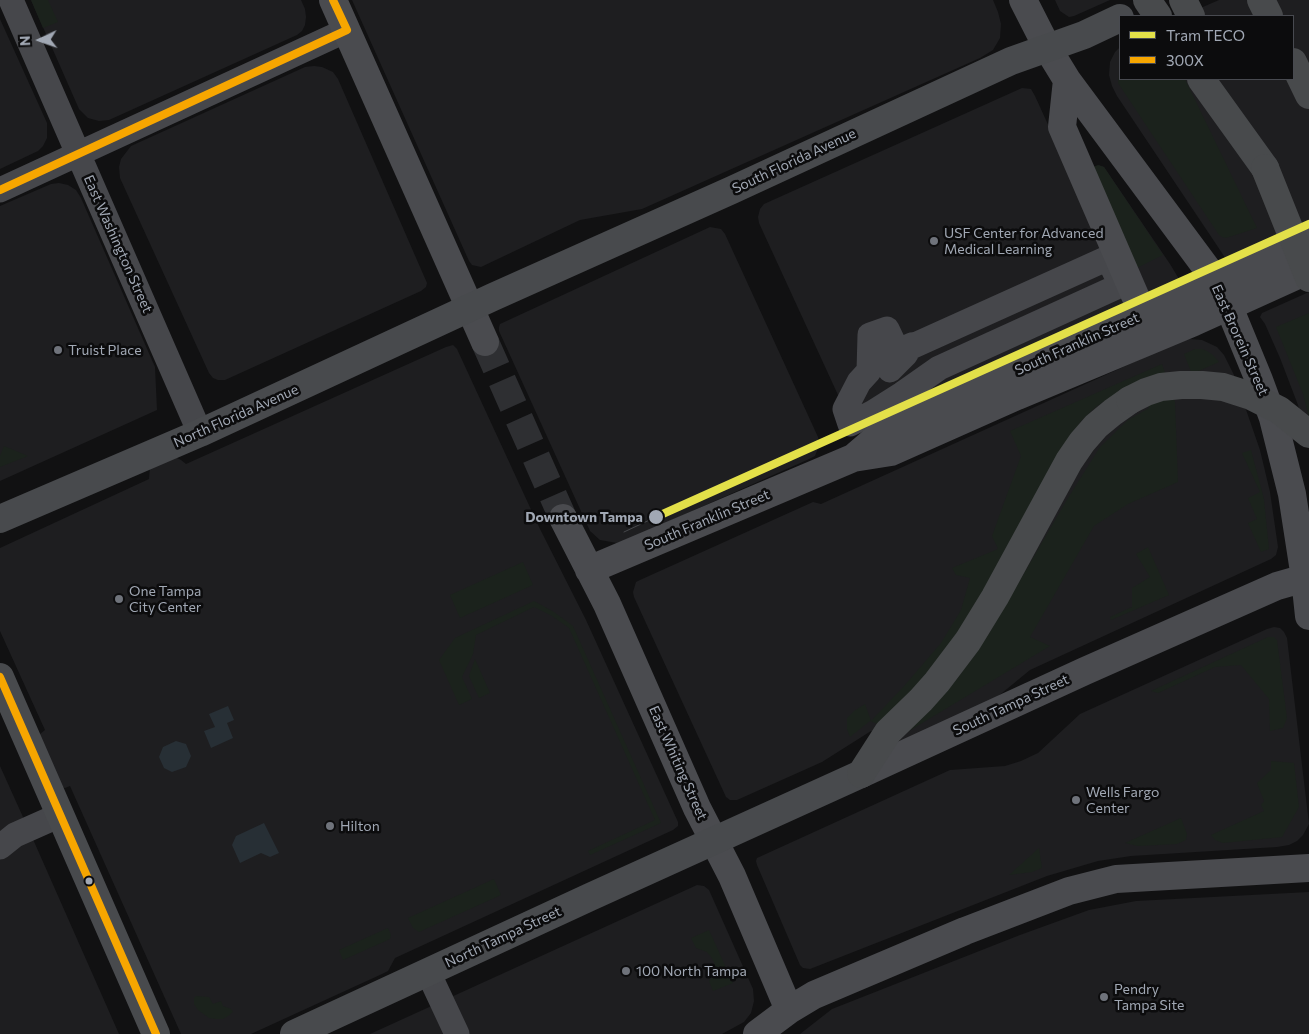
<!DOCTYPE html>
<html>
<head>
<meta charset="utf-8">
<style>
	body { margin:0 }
	#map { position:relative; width:1309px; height:1034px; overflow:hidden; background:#111112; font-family:Commissioner,sans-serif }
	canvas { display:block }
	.legend { position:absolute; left:1119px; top:15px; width:175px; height:65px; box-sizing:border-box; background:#0c0c0d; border:1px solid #484a50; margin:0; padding:6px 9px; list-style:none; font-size:15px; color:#a1a8b4 }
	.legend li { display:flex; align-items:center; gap:10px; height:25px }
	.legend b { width:25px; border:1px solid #484a50 }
	.north { position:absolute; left:15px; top:15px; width:50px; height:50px; -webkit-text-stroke:4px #0c0c0d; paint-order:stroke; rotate:267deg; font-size:14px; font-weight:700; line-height:20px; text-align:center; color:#a1a8b4 }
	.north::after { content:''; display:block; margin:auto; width:18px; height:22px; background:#a1a8b4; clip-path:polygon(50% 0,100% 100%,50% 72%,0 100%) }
</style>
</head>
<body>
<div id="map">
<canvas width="1309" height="1034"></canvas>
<ul class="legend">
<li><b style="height:6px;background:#e3e049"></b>Tram TECO</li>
<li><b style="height:6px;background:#f7a600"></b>300X</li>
</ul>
<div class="north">N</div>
</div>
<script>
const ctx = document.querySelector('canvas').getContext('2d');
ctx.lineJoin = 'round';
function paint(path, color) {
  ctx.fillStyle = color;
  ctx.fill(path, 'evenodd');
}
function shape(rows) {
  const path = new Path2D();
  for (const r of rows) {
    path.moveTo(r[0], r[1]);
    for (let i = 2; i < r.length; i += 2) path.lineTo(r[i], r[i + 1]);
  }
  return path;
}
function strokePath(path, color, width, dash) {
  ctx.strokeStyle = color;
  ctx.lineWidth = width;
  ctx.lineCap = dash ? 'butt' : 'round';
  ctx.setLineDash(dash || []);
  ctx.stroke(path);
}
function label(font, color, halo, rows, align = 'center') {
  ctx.font = font + ' Commissioner,sans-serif';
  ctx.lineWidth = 5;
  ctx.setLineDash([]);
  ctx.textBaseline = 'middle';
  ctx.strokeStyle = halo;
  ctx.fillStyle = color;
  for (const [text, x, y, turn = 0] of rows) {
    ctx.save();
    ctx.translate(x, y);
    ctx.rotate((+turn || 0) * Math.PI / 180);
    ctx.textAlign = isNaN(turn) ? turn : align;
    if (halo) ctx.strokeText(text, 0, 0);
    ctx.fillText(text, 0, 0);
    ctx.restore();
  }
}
const built = shape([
	[31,0,301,0,305,9,306,17,305,25,302,31,297,35,109,120,99,121,88,118,79,109],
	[352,0,993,0,998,12,1001,24,1000,38,993,50,980,58,642,209,580,220,481,267,472,265,469,261],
	[1055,0,1110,0,1074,16,1069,17,1060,11],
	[1219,0,1309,0,1309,232,1231,267,1218,247,1117,96,1112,86,1109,75,1110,62,1115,52,1120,47,1120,79,1293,79,1293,16,1182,16],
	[0,19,47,123,47,138,43,146,38,151,0,169],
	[314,66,322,67,333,72,338,79,427,283,426,287,421,291,225,380,218,380,213,378,209,373,120,178,119,167,121,159,131,146,305,67],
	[1022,88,1031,89,1035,96,1121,285,1123,295,1123,304,1118,315,863,434,855,432,759,223,758,217,760,209,764,204],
	[1098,165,1104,167,1170,264,1185,289,1149,305],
	[59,183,68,185,76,190,81,198,155,367,157,410,0,481,0,206,51,184],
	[710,227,721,229,725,234,818,437,818,448,815,456,807,460,627,540,617,543,600,540,590,531,499,331,499,327,500,324],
	[1309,292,1309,445,1298,405,1280,358,1265,324,1260,317,1262,313],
	[1189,339,1202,340,1217,347,1224,355,1234,375,1260,450,1270,492,1278,547,1276,555,1271,559,1030,670,985,707,900,745,871,731,822,762,737,800,730,800,726,797,634,597,633,592,636,582,640,580,813,502,821,504,1176,343],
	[453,345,457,349,540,529,586,620,678,822,678,826,673,830,395,958,388,971,382,974,251,1034,181,1034,70,786,65,788,62,787,39,737,40,734,45,730,0,631,0,548,149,479,150,467,175,457,181,460,186,464,446,347],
	[1274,627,1280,628,1284,632,1287,638,1309,824,1303,835,1297,841,1289,845,1277,847,1131,856,1098,861,1047,876,810,969,803,968,800,965,757,865,756,861,757,858,950,770,1005,766,1021,761,1038,753,1080,714,1267,629],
	[0,766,32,837,119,1034,0,1034],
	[697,885,704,886,709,890,753,989,754,1001,751,1013,744,1022,722,1034,370,1034],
	[1309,892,1309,1034,800,1034,832,1009,1020,935,1089,910,1136,901]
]);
const green = shape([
	[31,0,48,0,58,22,43,28],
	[1120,68,1120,79,1185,79,1257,228,1226,238,1222,237,1219,235,1118,83],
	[1098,165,1104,167,1163,255,1133,270,1093,167],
	[1309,313,1309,418,1303,394,1276,327],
	[1195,349,1202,349,1207,351,1213,355,1219,362,1192,374,1184,354],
	[1162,364,1175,402,1178,482,1128,504,1094,526,1030,637,1050,646,904,734,931,707,957,679,988,635,1068,498,1100,447,1128,420,1149,408,1139,384,1116,394,1097,406,1083,419,1067,441,946,660,880,725,870,721,850,737,847,729,847,718,854,711,865,704,871,721,905,685,941,643,961,610,970,578,956,575,952,568,998,549,992,536,1021,456,1010,431],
	[4,446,28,456,0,467,0,456],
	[1251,450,1264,499,1269,549,1261,552,1248,523,1257,519,1248,498,1260,492,1242,453],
	[1148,547,1169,595,1111,620,1110,617,1132,607,1132,588,1150,577,1136,554],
	[523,562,533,585,460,618,450,595],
	[534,601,554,612,573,626,661,823,590,855,588,851,655,820,569,628,552,616,534,607,476,635,473,654,462,677,472,699,459,705,439,660,455,638],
	[1268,637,1274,637,1277,640,1287,718,1283,728,1270,731,1269,699,1241,665,1215,667,1158,693,1151,691],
	[475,659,490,693,479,698,469,676],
	[1271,761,1294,763,1299,807,1282,837,1223,843,1215,840,1211,835,1264,811,1261,805,1264,801,1257,783,1271,770],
	[1181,818,1187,834,1186,840,1177,844,1138,846,1125,843],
	[1039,848,1042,868,1032,872,1009,875],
	[494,879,501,895,419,932,413,928,408,918],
	[388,928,391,935,390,939,343,960,339,950],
	[709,930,733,983,713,991,709,981,714,975,715,968,714,962,711,957,707,952,696,948,691,938],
	[196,996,209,997,213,1004,221,1001,223,1006,231,1009,233,1012,228,1016,223,1019,216,1019,209,1018,198,1010,194,1004,194,998]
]);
const water = shape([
	[228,706,234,720,227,723,233,738,211,748,204,731,215,727,209,714],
	[176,741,186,744,191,756,186,767,172,772,164,768,159,757,163,747],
	[264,823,279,853,270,857,261,853,240,863,232,845,236,836]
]);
const secondaryTunnel = shape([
	[485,342,563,518]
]);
const street = shape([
	[11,0,200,433],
	[0,190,347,30],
	[1108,258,1121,285,939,368,902,394,872,413,850,424,845,409,859,382,869,371,870,335,887,329,897,350,882,359,890,370,906,354,903,349,912,345,913,346,1108,258],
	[0,847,15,835,60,815],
	[428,972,457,1034]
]);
const secondary = shape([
	[333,0,485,342],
	[1023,0,1048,49,1067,80,1208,270,1229,307,1259,380,1273,418,1292,494,1305,578,1309,616],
	[1067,80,1062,127,1143,314],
	[853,458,882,433,1143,314,1309,243],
	[563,518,607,604,697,808,732,876,789,1010],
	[589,570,853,458,891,452,1017,396,1194,322,1309,270],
	[861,774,1085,671,1277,586,1305,578,1309,572],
	[757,1034,789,1010,814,995,965,931,1069,891,1116,879,1309,868]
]);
const primary = shape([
	[0,519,200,433,493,297,732,190,1011,61,1084,35,1120,18],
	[0,677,156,1034],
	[294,1034,590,897,861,774]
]);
const highway = shape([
	[1183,0,1191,16],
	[1261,0,1269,16],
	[1293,62,1309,95],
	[1201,79,1265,168],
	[861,774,888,732,921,700,937,682,968,641,995,597,1069,461,1082,442,1096,426,1113,412,1130,400]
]);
const tram = shape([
	[624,532,656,517]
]);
const highwayBridge = shape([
	[1147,0,1158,16],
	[1265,168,1309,278],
	[1130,400,1146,392,1161,387,1181,385,1202,385,1223,387,1251,396,1279,410,1309,434]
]);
const bus1 = shape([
	[0,190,347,30,333,0],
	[0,677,156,1034]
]);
const tram1 = shape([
	[656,517,1309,224]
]);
const markers = [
	[934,241,5,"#6f737b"],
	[58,350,5,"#6f737b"],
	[656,517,8,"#a1a8b4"],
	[119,599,5,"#6f737b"],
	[1076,800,5,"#6f737b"],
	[330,826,5,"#6f737b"],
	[89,881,4.5,"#a1a8b4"],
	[626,971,5,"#6f737b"],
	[1104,997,5,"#6f737b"]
];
const streetNames = [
	["South Florida Avenue",794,161,-25],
	["East Washington Street",118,244,66],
	["East Brorein Street",1240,340,66],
	["South Franklin Street",1077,344,-24],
	["North Florida Avenue",236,416,-24],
	["South Franklin Street",707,520,-23],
	["South Tampa Street",1011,705,-25],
	["East Whiting Street",678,763,66],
	["North Tampa Street",503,937,-25]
];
const poiNames = [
	["USF Center for Advanced",944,233],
	["Medical Learning",944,249],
	["Truist Place",68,350],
	["One Tampa",129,591],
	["City Center",129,607],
	["Wells Fargo",1086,792],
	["Center",1086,808],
	["Hilton",340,826],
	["100 North Tampa",636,971],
	["Pendry",1114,989],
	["Tampa Site",1114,1005]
];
const stopNames = [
	["Downtown Tampa",643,517]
];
paint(built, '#1e1e20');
paint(green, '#1b221c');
paint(water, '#272f35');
strokePath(secondaryTunnel, '#2e2f32', 28, [28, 14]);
strokePath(street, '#46474b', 25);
strokePath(secondary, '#4a4b4f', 28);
strokePath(primary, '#484a4d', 28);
strokePath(highway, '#484a4c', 28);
strokePath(tram, '#46484b', 1);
strokePath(highwayBridge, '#484a4c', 28);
strokePath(bus1, '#f7a600', 8);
strokePath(tram1, '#e3e049', 8);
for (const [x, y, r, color] of markers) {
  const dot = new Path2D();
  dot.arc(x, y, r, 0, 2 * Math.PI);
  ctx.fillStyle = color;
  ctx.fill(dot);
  strokePath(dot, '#0c0c0d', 2);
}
label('14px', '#a1a8b4', '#0c0c0d', streetNames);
label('14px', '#a1a8b4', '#0c0c0d', poiNames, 'left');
label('bold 14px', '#a1a8b4', '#0c0c0d', stopNames, 'right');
</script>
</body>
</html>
